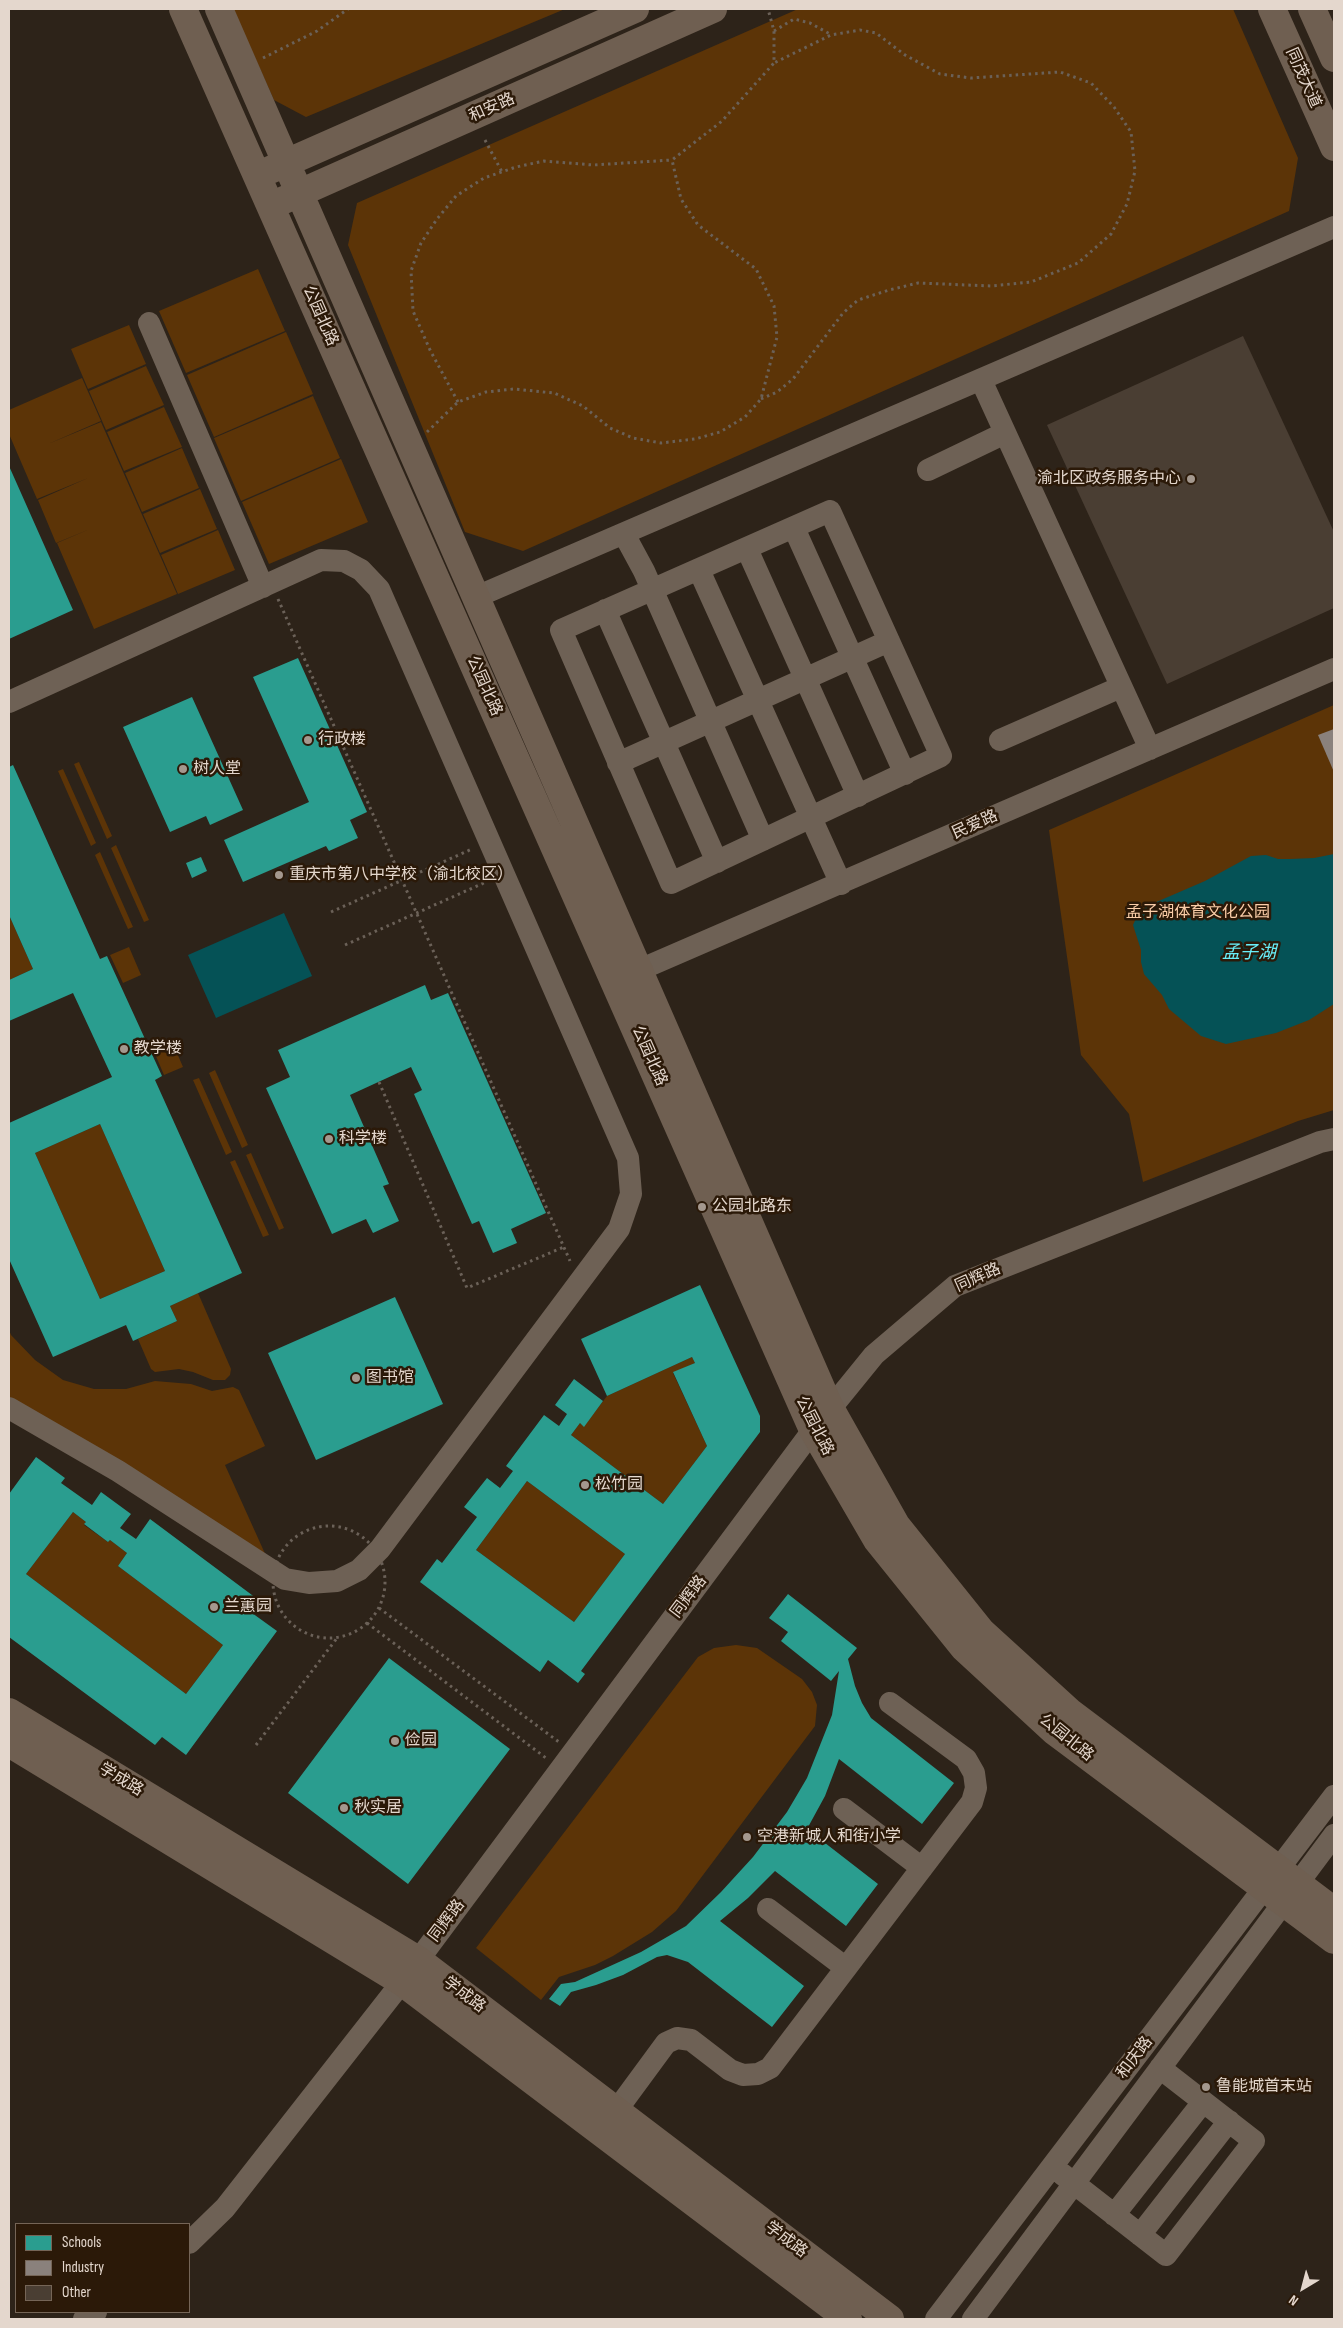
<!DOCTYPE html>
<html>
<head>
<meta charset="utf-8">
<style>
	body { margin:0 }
	#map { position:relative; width:1343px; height:2328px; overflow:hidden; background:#2d2319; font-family:"Sofia Sans Condensed",sans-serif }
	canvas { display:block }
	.frame { position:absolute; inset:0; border:10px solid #e4d7cd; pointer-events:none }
	.legend { position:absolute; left:15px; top:2223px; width:175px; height:90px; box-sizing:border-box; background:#2b1908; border:1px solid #756557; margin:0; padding:6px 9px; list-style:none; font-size:15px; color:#e4d7cd }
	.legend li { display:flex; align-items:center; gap:10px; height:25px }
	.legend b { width:25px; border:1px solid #756557 }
	.north { position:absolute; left:1278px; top:2263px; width:50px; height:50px; -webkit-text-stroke:4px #2b1908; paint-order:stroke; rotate:217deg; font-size:14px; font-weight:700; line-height:20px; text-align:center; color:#e4d7cd }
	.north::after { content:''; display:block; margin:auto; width:18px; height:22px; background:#e4d7cd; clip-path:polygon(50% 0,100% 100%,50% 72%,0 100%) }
</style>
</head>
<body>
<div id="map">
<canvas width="1343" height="2328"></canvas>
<div class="frame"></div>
<ul class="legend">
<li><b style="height:14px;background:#2a9d8f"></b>Schools</li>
<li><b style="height:14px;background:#8a817c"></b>Industry</li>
<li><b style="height:14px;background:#4a3e33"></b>Other</li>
</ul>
<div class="north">N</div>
</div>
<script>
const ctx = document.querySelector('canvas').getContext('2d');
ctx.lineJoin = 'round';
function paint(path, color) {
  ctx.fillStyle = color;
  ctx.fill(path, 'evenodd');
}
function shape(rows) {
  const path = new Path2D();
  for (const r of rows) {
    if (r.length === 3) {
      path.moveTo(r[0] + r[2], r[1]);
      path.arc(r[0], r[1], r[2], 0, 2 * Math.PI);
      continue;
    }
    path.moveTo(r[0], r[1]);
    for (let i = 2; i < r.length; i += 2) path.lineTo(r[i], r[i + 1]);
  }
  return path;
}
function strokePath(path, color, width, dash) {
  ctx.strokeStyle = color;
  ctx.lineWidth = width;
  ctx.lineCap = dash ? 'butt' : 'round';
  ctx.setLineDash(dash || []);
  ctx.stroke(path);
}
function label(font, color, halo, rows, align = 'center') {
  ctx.font = font + ' "Sofia Sans Condensed","Noto Sans SC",sans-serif';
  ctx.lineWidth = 5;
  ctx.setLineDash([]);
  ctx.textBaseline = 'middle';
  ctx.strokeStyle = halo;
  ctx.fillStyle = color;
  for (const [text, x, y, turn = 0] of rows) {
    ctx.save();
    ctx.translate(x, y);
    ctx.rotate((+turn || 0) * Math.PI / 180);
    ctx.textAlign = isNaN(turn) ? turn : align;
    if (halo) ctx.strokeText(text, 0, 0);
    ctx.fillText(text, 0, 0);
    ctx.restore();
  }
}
const green = shape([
	[233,9,565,9,306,117,274,100],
	[798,9,1233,9,1298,158,1289,211,523,551,465,532,348,245,357,203],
	[258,269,285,331,186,373,159,311],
	[129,325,146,364,88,389,71,349],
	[286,332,313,394,214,437,187,375],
	[146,366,164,405,106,430,89,391],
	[82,378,101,421,48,444,101,422,158,551,107,573,158,551,177,594,94,629,57,543,90,529,56,543,38,500,88,478,37,499,9,434,9,410],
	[313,396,340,458,241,501,214,438],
	[164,407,182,447,124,471,107,432],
	[182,448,199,488,142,512,125,473],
	[341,459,368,522,269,564,242,502],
	[200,489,217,529,160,553,143,514],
	[218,530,235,570,178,594,161,555],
	[1334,705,1334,1110,1298,1121,1143,1182,1129,1114,1081,1055,1049,830],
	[79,762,112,836,107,839,74,764],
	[63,769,96,843,91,846,58,771],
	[116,845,149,920,144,922,111,848],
	[100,852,133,927,128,929,95,855],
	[9,915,33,969,9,980],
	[129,947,141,975,123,983,110,955],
	[171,1039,183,1067,164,1075,152,1047],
	[215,1070,248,1145,242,1148,209,1073],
	[199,1078,232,1152,226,1155,193,1080],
	[100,1124,165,1271,100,1299,35,1153],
	[251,1153,284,1228,279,1230,246,1155],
	[235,1160,269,1235,263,1237,230,1162],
	[198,1293,231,1369,230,1375,225,1380,213,1380,193,1372,179,1369,155,1372,151,1369,138,1339,177,1321,170,1306],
	[9,1330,11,1335,35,1360,63,1380,94,1389,126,1389,155,1381,191,1384,212,1391,233,1387,239,1390,265,1446,225,1465,267,1558,9,1398],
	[692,1357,695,1363,673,1373,707,1446,663,1504,571,1435,580,1423,584,1426,607,1396],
	[527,1481,625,1554,574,1622,476,1550],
	[73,1512,86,1522,84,1525,108,1542,110,1540,127,1553,118,1566,223,1645,186,1694,26,1574],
	[736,1645,757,1648,802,1679,812,1692,817,1705,815,1726,676,1911,652,1932,613,1956,595,1965,559,1977,541,2000,476,1948,698,1657,714,1648]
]);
const water = shape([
	[1334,854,1334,1004,1309,1020,1276,1033,1226,1044,1201,1036,1169,1009,1162,995,1144,974,1141,962,1141,950,1133,925,1138,914,1147,906,1205,881,1251,856,1266,855,1278,859,1290,859,1314,858],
	[284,913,312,976,216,1018,188,955]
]);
const schools = shape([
	[9,466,73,610,9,639],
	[298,658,367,812,350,820,358,838,329,851,326,846,243,882,224,840,309,802,253,677],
	[192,697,243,810,210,825,206,816,170,832,123,727],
	[13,765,100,959,107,956,162,1076,155,1080,242,1273,170,1306,177,1321,133,1341,126,1325,53,1357,9,1259,9,1123,112,1077,73,993,9,1021,9,980,33,969,9,915,9,767],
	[100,1124,165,1271,100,1299,35,1153],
	[201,857,207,871,192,878,186,863],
	[425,985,431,1000,448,993,546,1213,511,1229,517,1243,493,1253,479,1221,472,1224,414,1094,422,1090,411,1067,350,1095,389,1184,383,1186,399,1221,373,1233,366,1219,332,1234,266,1088,290,1077,278,1050],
	[700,1285,760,1416,760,1432,581,1671,585,1674,578,1683,548,1660,540,1672,420,1582,437,1559,442,1563,477,1517,464,1507,487,1478,500,1488,513,1471,506,1466,544,1415,559,1426,567,1414,555,1405,574,1379,603,1401,584,1427,580,1423,571,1435,663,1504,707,1446,673,1372,695,1363,692,1357,607,1396,581,1339],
	[527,1481,625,1554,574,1622,476,1550],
	[395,1297,443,1404,316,1460,268,1353],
	[36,1457,65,1478,61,1483,92,1505,101,1492,131,1514,120,1528,136,1539,150,1519,260,1601,252,1613,277,1631,186,1755,162,1737,155,1745,9,1637,9,1494],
	[73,1512,86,1522,84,1524,108,1542,110,1540,127,1553,118,1566,223,1645,186,1694,26,1574],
	[788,1594,857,1648,848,1659,855,1686,862,1703,871,1718,954,1783,922,1824,839,1759,825,1796,807,1829,878,1884,846,1926,775,1871,748,1898,720,1921,804,1986,772,2027,688,1962,667,1955,657,1957,623,1975,596,1985,571,1992,560,2006,549,1999,561,1984,575,1982,641,1952,686,1926,721,1892,753,1857,787,1812,807,1778,832,1715,839,1671,831,1681,781,1641,788,1632,769,1618],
	[389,1658,510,1749,408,1884,288,1793]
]);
const industry = shape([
	[1334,729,1334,772,1318,735]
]);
const building = shape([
	[1243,336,1334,532,1334,608,1167,684,1047,425]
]);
const path = shape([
	[774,31,794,19,810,23,830,34],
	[263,58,317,31,348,9],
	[485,140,502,172],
	[761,399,777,392,793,379,843,313,858,300,889,290,918,283,991,286,1031,282,1078,263,1111,234,1127,204,1135,171,1131,132,1114,107,1091,83,1060,72,971,78,940,74,905,55,876,33,860,30,831,35,774,63],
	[458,402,430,350,413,311,411,271,421,243,437,219,456,196,484,178,516,167,544,161,593,165,672,160],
	[427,432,458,402,486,392,514,389,554,393,583,406,610,428,633,438,661,443,695,439,720,432,745,417,761,399,777,337,774,306,756,269,698,225,681,199,672,160,722,121,774,63,774,31,768,9],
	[278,599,570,1261],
	[331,912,472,849],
	[345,945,486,882],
	[379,1082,467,1288,564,1247],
	[329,1582,56],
	[379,1608,559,1742],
	[367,1623,546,1758],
	[256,1745,337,1638]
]);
const minor = shape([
	[149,323,263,587],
	[981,380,1150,749],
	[928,470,1005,433],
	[830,511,941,756,671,883,561,630,830,511],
	[794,528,905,774],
	[624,534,644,571,763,840],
	[747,549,858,796],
	[699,570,841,884],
	[476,597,1334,227],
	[605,610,717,862],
	[9,702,321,560,344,561,361,570,379,589,628,1158,631,1194,619,1229,380,1549,359,1570,337,1581,309,1583,285,1579,118,1471,9,1408],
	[1000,740,1121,687],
	[618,763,889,641],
	[623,977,1334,669],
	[844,1809,922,1868],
	[768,1909,846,1968],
	[616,2111,666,2043,677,2038,691,2040,730,2070,743,2075,758,2074,770,2068,972,1802,976,1788,974,1773,966,1759,890,1703],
	[1062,2174,1166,2255,1254,2141,1160,2068],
	[1114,2215,1203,2102],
	[1140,2235,1229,2121],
	[189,2243,225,2208,402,1982,813,1430,874,1355,955,1286,1320,1142,1334,1139],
	[84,2319,96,2312],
	[936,2319,1334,1796],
	[973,2319,1334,1835]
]);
const major = shape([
	[183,9,813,1430,877,1540,964,1648,1054,1731,1334,1940],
	[219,9,830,1408,896,1525,981,1631,1071,1713,1334,1911],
	[1272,9,1334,147],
	[1312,9,1334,58],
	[270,170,635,9],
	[284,200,713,9],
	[9,1712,418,1960,890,2319],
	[9,1743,402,1982,848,2319]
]);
const markers = [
	[1191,479,5,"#a4988e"],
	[308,740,5,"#a4988e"],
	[183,769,5,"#a4988e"],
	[279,875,5,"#a4988e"],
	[124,1049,5,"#a4988e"],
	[329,1139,5,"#a4988e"],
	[702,1207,5,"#a4988e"],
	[356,1378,5,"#a4988e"],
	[585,1485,5,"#a4988e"],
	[214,1607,5,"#a4988e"],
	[395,1741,5,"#a4988e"],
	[344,1808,5,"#a4988e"],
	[747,1837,5,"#a4988e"],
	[1206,2087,5,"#a4988e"]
];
const streetNames = [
	["同茂大道",1303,78,66],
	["和安路",492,108,-24],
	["公园北路",320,316,66],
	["公园北路",484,686,66],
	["民爱路",975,825,-24],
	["公园北路",649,1056,66],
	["同辉路",978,1278,-24],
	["公园北路",814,1426,63],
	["同辉路",689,1597,-53],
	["公园北路",1066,1738,39],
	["学成路",121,1780,31],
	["同辉路",447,1921,-53],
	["学成路",464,1995,37],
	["和庆路",1135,2058,-53],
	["学成路",786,2240,37]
];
const poiNames = [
	["渝北区政务服务中心",1181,479,"right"],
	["行政楼",318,740],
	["树人堂",193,769],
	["重庆市第八中学校（渝北校区）",289,875],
	["教学楼",134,1049],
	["科学楼",339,1139],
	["公园北路东",712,1207],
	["图书馆",366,1378],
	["松竹园",595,1485],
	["兰蕙园",224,1607],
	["俭园",405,1741],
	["秋实居",354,1808],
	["空港新城人和街小学",757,1837],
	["鲁能城首末站",1216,2087]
];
const parkNames = [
	["孟子湖体育文化公园",1198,913]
];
const waterNames = [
	["孟子湖",1249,953]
];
paint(green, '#5c3407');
paint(water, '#055256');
paint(schools, '#2a9d8f');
paint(industry, '#8a817c');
paint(building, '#4a3e33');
strokePath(path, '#6b6158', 3, [2.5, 4]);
strokePath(minor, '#6e6155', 22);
strokePath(major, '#6f5f51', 28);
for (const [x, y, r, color] of markers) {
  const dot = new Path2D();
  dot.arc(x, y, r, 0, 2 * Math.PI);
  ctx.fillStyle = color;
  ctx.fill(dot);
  strokePath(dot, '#2b1908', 2);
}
label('16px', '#e4d7cd', '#2b1908', streetNames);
label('16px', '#e4d7cd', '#2b1908', poiNames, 'left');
label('16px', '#facda8', '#2b1908', parkNames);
label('italic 18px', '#68eff9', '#2b1908', waterNames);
</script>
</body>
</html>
